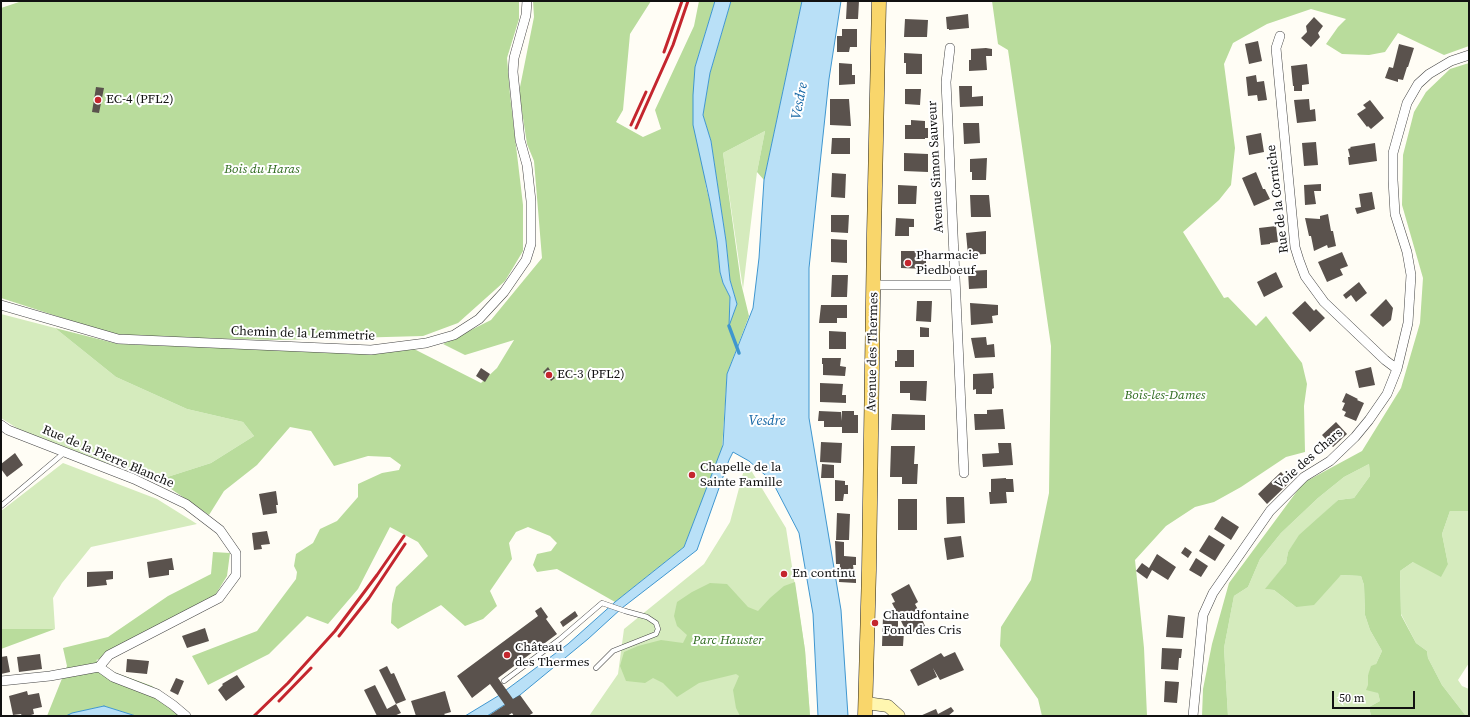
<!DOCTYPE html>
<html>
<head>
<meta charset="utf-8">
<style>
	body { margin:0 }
	#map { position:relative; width:1470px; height:717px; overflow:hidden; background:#fffdf5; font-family:"Source Serif 4",serif }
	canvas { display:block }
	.frame { position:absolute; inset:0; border:2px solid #111; pointer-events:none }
	.scale { position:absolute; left:1332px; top:691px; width:83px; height:18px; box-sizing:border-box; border:2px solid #111; border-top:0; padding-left:5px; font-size:12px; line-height:14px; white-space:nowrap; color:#111; -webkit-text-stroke:3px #fff; paint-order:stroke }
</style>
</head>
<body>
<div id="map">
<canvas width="1470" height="717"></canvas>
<div class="frame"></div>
<div class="scale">50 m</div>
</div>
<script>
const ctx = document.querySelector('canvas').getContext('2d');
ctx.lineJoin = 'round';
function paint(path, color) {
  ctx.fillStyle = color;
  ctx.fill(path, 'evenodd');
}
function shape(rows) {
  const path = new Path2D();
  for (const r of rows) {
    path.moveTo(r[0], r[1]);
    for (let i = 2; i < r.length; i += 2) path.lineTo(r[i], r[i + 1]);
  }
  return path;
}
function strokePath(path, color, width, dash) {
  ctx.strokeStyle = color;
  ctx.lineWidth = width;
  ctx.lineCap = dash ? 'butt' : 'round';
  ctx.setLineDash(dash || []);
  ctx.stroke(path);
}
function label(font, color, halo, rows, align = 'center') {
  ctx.font = font + ' "Source Serif 4",serif';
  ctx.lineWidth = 4;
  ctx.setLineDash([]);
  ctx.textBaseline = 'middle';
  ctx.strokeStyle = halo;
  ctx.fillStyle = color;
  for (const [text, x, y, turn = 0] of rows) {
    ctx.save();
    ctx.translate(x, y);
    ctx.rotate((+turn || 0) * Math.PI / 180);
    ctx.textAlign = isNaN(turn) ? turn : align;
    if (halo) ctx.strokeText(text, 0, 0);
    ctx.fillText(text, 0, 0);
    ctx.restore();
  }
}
const green = shape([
	[765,131,757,172,743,289,723,153],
	[1,314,55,328,116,377,187,409,243,422,254,436,211,463,158,480,101,461,20,430,1,418],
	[746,462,786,528,805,650,810,716,589,716,618,674,624,629,704,564,730,522],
	[63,463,157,499,197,524,91,547,62,583,53,598,55,629,1,629,1,511],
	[1369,464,1370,476,1354,498,1338,500,1322,515,1288,552,1286,563,1266,589,1274,590,1296,607,1341,575,1361,576,1364,585,1365,615,1370,630,1382,651,1376,664,1368,675,1368,685,1378,693,1380,701,1369,707,1371,716,1228,716,1224,648,1234,596,1248,587,1260,559,1281,533,1318,498,1344,477],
	[1450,511,1467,511,1469,512,1469,663,1458,680,1462,686,1469,689,1469,716,1466,716,1442,685,1428,658,1427,651,1416,643,1401,614,1400,571,1413,562,1448,564,1442,534]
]);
const forest = shape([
	[22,1,519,1,519,19,507,58,510,95,523,205,523,251,505,281,458,323,423,336,276,340,118,336,1,298,1,8],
	[533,1,651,1,630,34,623,110,616,122,643,137,661,129,655,110,694,26,699,1,715,1,695,67,706,187,710,202,717,241,720,272,723,283,730,297,729,325,737,304,730,280,726,241,711,141,703,115,710,73,731,1,802,1,764,180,757,172,765,131,723,153,741,283,749,316,727,374,722,449,684,547,615,602,557,569,537,572,533,565,537,554,551,551,557,543,550,536,528,527,516,532,509,543,512,559,490,591,497,606,483,619,465,626,441,605,398,629,391,623,392,604,396,587,428,556,418,542,390,527,358,589,328,624,307,616,269,654,208,685,192,656,257,631,296,579,297,572,294,566,296,554,313,543,320,529,337,521,358,497,358,484,382,473,399,470,401,465,390,457,368,456,334,466,311,431,290,427,257,465,224,491,209,515,158,480,211,463,254,436,243,422,187,409,116,377,55,328,118,344,366,353,414,349,481,383,497,368,514,340,465,355,443,344,491,320,542,258,534,161,527,144,519,92,534,17],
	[992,1,1469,1,1469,46,1444,55,1398,33,1385,52,1369,55,1342,54,1326,44,1338,27,1346,19,1311,9,1267,24,1233,43,1224,64,1235,148,1231,185,1219,200,1183,232,1224,298,1228,297,1256,326,1266,316,1302,363,1307,384,1304,406,1305,452,1286,457,1241,487,1214,502,1195,507,1166,526,1135,560,1144,648,1147,716,1042,716,1038,699,1000,646,1001,627,1031,580,1049,493,1051,346,1008,50,998,44],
	[1469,63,1469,512,1467,511,1450,511,1442,534,1448,564,1441,577,1413,562,1400,571,1401,615,1416,643,1427,651,1428,658,1442,685,1466,716,1421,716,1414,715,1413,716,1371,716,1369,707,1380,701,1378,693,1366,690,1368,685,1368,675,1371,666,1376,664,1382,651,1370,630,1365,615,1364,585,1361,576,1341,575,1314,605,1296,607,1274,590,1265,589,1286,563,1288,552,1299,535,1338,500,1354,498,1370,476,1369,464,1344,477,1318,498,1281,533,1260,559,1248,587,1234,596,1224,648,1228,716,1202,716,1203,689,1212,644,1229,583,1303,483,1362,451,1401,388,1420,323,1423,278,1402,205,1403,155,1414,112,1426,92,1450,69],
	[213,552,230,553,227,576,214,597,114,656,96,660,108,670,152,686,188,716,136,716,104,706,73,713,66,716,47,716,67,666,63,648,108,637,168,596,211,574],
	[795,582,805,650,810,716,740,716,736,708,733,690,739,676,736,674,699,683,677,697,663,683,653,678,645,683,626,681,620,666,624,652,638,646,661,640,683,643,687,635,677,626,674,616,677,602,692,592,710,583,727,584,748,607,758,611,770,598,784,586],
	[1,629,55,629,1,649]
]);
const water = shape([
	[715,1,731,1,710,73,703,115,711,141,726,241,730,280,737,304,729,326,730,297,723,283,720,272,717,241,710,202,693,125,693,95,695,67,715,1],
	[802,1,841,1,829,79,809,268,809,418,841,610,848,716,818,716,813,614,799,533,772,481,749,461,733,452,729,460,697,550,622,608,588,639,520,695,487,716,465,716,498,696,568,644,615,602,684,547,723,445,727,374,753,308,759,258,764,180,802,1],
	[104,706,136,716,66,716,72,713,104,706]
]);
const stream = shape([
	[729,326,739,353]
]);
const building = shape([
	[847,1,859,1,858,19,846,19],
	[968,14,969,28,949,30,949,29,947,29,946,17],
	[1314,17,1323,26,1318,33,1320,37,1311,47,1301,38,1307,32,1306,26],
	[905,19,928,20,927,37,904,37],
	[842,29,857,29,857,47,850,47,849,52,837,52,837,36,842,36],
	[1258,41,1262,61,1249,64,1245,44],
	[1399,44,1414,48,1408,67,1407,67,1403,80,1398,79,1398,82,1385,78,1389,67,1393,68],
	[986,48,992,49,992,56,986,56,987,70,969,71,969,60,971,60,971,49],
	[904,53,922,54,922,74,906,74,906,63,904,63],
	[839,63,852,64,852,75,855,75,855,84,839,85],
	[1307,64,1309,84,1302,85,1302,91,1294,91,1294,86,1293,86,1291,66],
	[1256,75,1257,82,1264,81,1267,100,1258,101,1257,95,1248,96,1246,77],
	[959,86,972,86,972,97,983,96,983,106,960,107],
	[96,87,104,88,99,113,92,112],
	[905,89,921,89,920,105,905,104],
	[830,99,849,99,851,126,830,125],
	[1309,99,1310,110,1315,109,1316,121,1297,123,1294,100],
	[1370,100,1384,118,1371,129,1368,126,1367,127,1357,114,1366,108,1363,105],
	[911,120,925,121,925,128,928,128,928,138,925,138,925,139,905,139,905,125,911,125],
	[963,123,979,123,980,143,964,144],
	[1261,133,1264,152,1249,155,1246,136],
	[832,138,850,138,850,154,831,154],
	[1316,142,1318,165,1304,166,1302,143],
	[1375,143,1377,161,1349,165,1348,157,1350,157,1348,149,1351,148,1350,147],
	[904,153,928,154,928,172,904,171],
	[987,158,986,180,972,180,972,172,970,172,970,159],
	[1256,172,1263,189,1265,189,1270,199,1254,206,1242,178],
	[832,173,846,174,845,198,831,197],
	[1321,184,1321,191,1314,191,1316,204,1305,205,1304,185],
	[898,185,917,186,916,204,898,204],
	[1372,192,1375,209,1357,214,1355,208,1361,207,1359,194],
	[970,195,989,195,991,217,971,217],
	[1328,214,1331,231,1333,231,1336,246,1328,248,1327,245,1314,251,1311,236,1309,236,1305,218,1320,219,1320,216],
	[831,215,849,215,848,233,831,232],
	[896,218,914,219,914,227,909,227,909,236,895,236],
	[1276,226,1278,242,1270,243,1270,244,1261,245,1259,228],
	[986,231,986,254,968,255,966,233],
	[831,239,847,240,847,263,831,262],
	[901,251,926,251,926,269,901,268],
	[1342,252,1348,266,1340,269,1343,275,1327,282,1318,262],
	[987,270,987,288,969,289,968,271],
	[1276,272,1283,287,1264,297,1257,282],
	[832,275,848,275,847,297,831,297],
	[1359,282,1367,293,1356,302,1351,295,1346,299,1343,295],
	[1386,299,1393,308,1391,320,1383,327,1370,315],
	[917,301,932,301,931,322,916,321],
	[1305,301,1314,311,1316,309,1325,318,1310,332,1292,313],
	[970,303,998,305,998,315,992,316,993,323,971,325],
	[821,305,847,305,847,318,837,318,837,323,819,323],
	[920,327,929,328,929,337,920,337],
	[829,331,846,332,846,349,829,349],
	[986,337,987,345,994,344,995,357,975,358,971,338],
	[897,350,914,350,914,367,895,367,895,361,897,361],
	[822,358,841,358,840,366,846,367,845,376,823,375,823,364,822,364],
	[548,367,555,378,551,381,549,378,547,379,543,372],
	[1371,367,1375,385,1359,388,1355,371],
	[481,368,490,374,485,382,476,376],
	[993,373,994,388,992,389,992,394,976,394,976,389,973,390,973,374],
	[900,381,927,381,926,401,910,400,910,393,900,393],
	[820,383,843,384,842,395,846,395,846,403,820,402],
	[1346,393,1358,399,1357,400,1364,403,1356,421,1344,416,1346,412,1342,410,1345,403,1342,402],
	[1003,409,1005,429,975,430,974,414,987,414,987,410],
	[819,411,841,412,841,421,842,411,854,411,854,415,858,415,858,433,842,433,842,427,824,427,824,421,818,421],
	[892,414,925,415,925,430,891,430],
	[1336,422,1347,434,1333,447,1322,435],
	[821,442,842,443,841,463,820,462],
	[998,443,1011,443,1013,465,983,467,982,454,999,453],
	[891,446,915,446,914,464,918,464,917,484,902,484,902,477,890,477],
	[15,453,23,465,7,477,1,469,1,464],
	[822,464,834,465,834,478,821,478],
	[1281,472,1290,482,1267,504,1258,494],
	[1006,478,1006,479,1013,479,1014,492,1006,492,1007,503,990,504,989,492,991,492,991,479],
	[835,480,845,481,845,485,848,485,848,494,844,494,843,501,835,501],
	[276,491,278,505,276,505,277,513,263,515,259,494],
	[946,497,964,497,965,523,947,524],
	[898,499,917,499,917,530,898,530],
	[837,513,850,514,849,540,836,540],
	[1222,516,1239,527,1231,540,1214,529],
	[267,531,270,544,261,545,262,549,254,550,252,533],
	[1209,535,1225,545,1215,561,1199,551],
	[961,536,964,557,947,560,944,538],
	[835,541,844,542,844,556,856,557,856,565,853,565,854,573,852,573,852,575,856,575,856,583,839,582,840,564,836,564],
	[1185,547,1192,552,1188,558,1181,553],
	[1157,554,1176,567,1168,580,1152,570,1147,579,1136,571,1142,563,1149,568],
	[172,558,174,570,169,570,169,575,149,578,147,562],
	[1196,558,1208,566,1201,577,1189,570],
	[113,571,113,579,106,580,107,585,87,587,87,572],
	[909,584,918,602,915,604,923,619,922,619,925,626,908,635,892,603,895,602,891,594],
	[541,607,548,617,546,619,557,634,498,678,513,699,520,695,533,713,528,716,514,716,512,713,507,716,488,716,505,705,490,684,472,698,457,676,538,616,535,611],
	[575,611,578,616,563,627,560,622],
	[1168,615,1185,617,1183,638,1166,637],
	[883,617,898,618,898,631,904,631,903,646,882,646],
	[205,628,209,641,187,648,182,636],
	[1162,648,1182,649,1181,658,1179,658,1178,670,1161,669],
	[955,652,964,670,940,680,933,668,937,677,918,686,910,670,941,653,944,657],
	[40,654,42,669,19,672,17,657],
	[7,656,10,672,1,674,1,657],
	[127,659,149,661,147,674,126,672],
	[387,666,391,674,394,673,406,700,396,704,379,670],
	[237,675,245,687,226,701,218,690,223,685,222,684],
	[176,678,184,681,178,695,170,691],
	[1165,681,1179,682,1177,703,1164,702],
	[375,685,387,709,396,704,401,713,394,716,377,716,364,690],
	[27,691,28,695,39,693,42,707,33,709,34,714,28,716,22,716,21,714,13,715,9,696],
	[445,691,451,712,444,714,446,716,416,716,411,701],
	[951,707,954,711,948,716,920,716,936,709,938,714]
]);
const lane = shape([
	[1,506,65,452],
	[504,681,560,639,602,603,625,611,647,617,656,623,658,629,656,634,613,651,596,668]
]);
const street = shape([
	[1280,36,1276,48,1295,247,1299,260,1305,276,1324,302,1385,360,1397,369],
	[950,48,946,82,964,473],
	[874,285,955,285],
	[1,305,118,339,371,350,426,343,454,335,479,319,504,292,526,260,531,244,531,201,527,165,520,140,513,72,514,58,526,15,527,1],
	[1,425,8,430,134,479,186,504,220,530,236,553,236,575,219,598,109,655,99,667],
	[99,667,113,677,157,694,173,705,186,716],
	[1,681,50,676,99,667],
	[1193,716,1203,615,1213,593,1270,511,1304,477,1330,461,1355,437,1369,420,1387,394,1397,369,1408,323,1411,275,1407,252,1395,214,1393,180,1393,153,1407,103,1418,84,1429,74,1451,61,1469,55]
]);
const secondary = shape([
	[866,703,888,706,899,716]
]);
const primary = shape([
	[865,716,869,570,874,233,879,1]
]);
const rail = shape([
	[664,52,682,1],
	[631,125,646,92],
	[636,128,673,45,688,1],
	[339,636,369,598,405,544],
	[279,701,311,668],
	[254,716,288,683,335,631,377,575,404,536]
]);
const markers = [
	[98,100,4,"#c4262e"],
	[908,263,4,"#c4262e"],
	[549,375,4,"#c4262e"],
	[692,475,4,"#c4262e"],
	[784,574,4,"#c4262e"],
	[875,623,4,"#c4262e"],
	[507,655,4,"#c4262e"]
];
const poiNames = [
	["EC-4 (PFL2)",106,100],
	["Pharmacie",916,256],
	["Piedboeuf",916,271],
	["EC-3 (PFL2)",557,375],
	["Chapelle de la",700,468],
	["Sainte Famille",700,483],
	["En continu",792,574],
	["Chaudfontaine",883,616],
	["Fond des Cris",883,631],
	["Château",515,648],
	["des Thermes",515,663]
];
const streetNames = [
	["Avenue Simon Sauveur",936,167,-93],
	["Rue de la Corniche",1278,199,-97],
	["Chemin de la Lemmetrie",303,334,2],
	["Avenue des Thermes",873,352,-89],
	["Rue de la Pierre Blanche",108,457,23],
	["Voie des Chars",1309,459,-41]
];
const parkNames = [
	["Bois du Haras",262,170],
	["Bois-les-Dames",1165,396],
	["Parc Hauster",728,641]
];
const waterNames = [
	["Vesdre",800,101,-79],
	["Vesdre",767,421]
];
paint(green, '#d5ebbd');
paint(forest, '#b9dc9c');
paint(water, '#b9e0f7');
strokePath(water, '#3f96cf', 1);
strokePath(stream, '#3f96cf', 3.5);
paint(building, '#5a524d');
strokePath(lane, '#444', 5.5);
strokePath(street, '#444', 10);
strokePath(secondary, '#333', 13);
strokePath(primary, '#222', 15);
strokePath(lane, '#fff', 4.5);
strokePath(street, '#fff', 9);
strokePath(secondary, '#fff6b0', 12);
strokePath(primary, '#f9d66b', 14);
strokePath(rail, '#c4262e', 3);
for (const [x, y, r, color] of markers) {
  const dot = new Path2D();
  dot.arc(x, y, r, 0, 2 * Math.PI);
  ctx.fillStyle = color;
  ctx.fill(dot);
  strokePath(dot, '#fff', 1.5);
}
label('13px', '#111', '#fff', poiNames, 'left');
label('13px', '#111', '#fff', streetNames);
label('italic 13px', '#2f6b1f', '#fff', parkNames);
label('italic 14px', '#1768a6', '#fff', waterNames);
</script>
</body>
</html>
